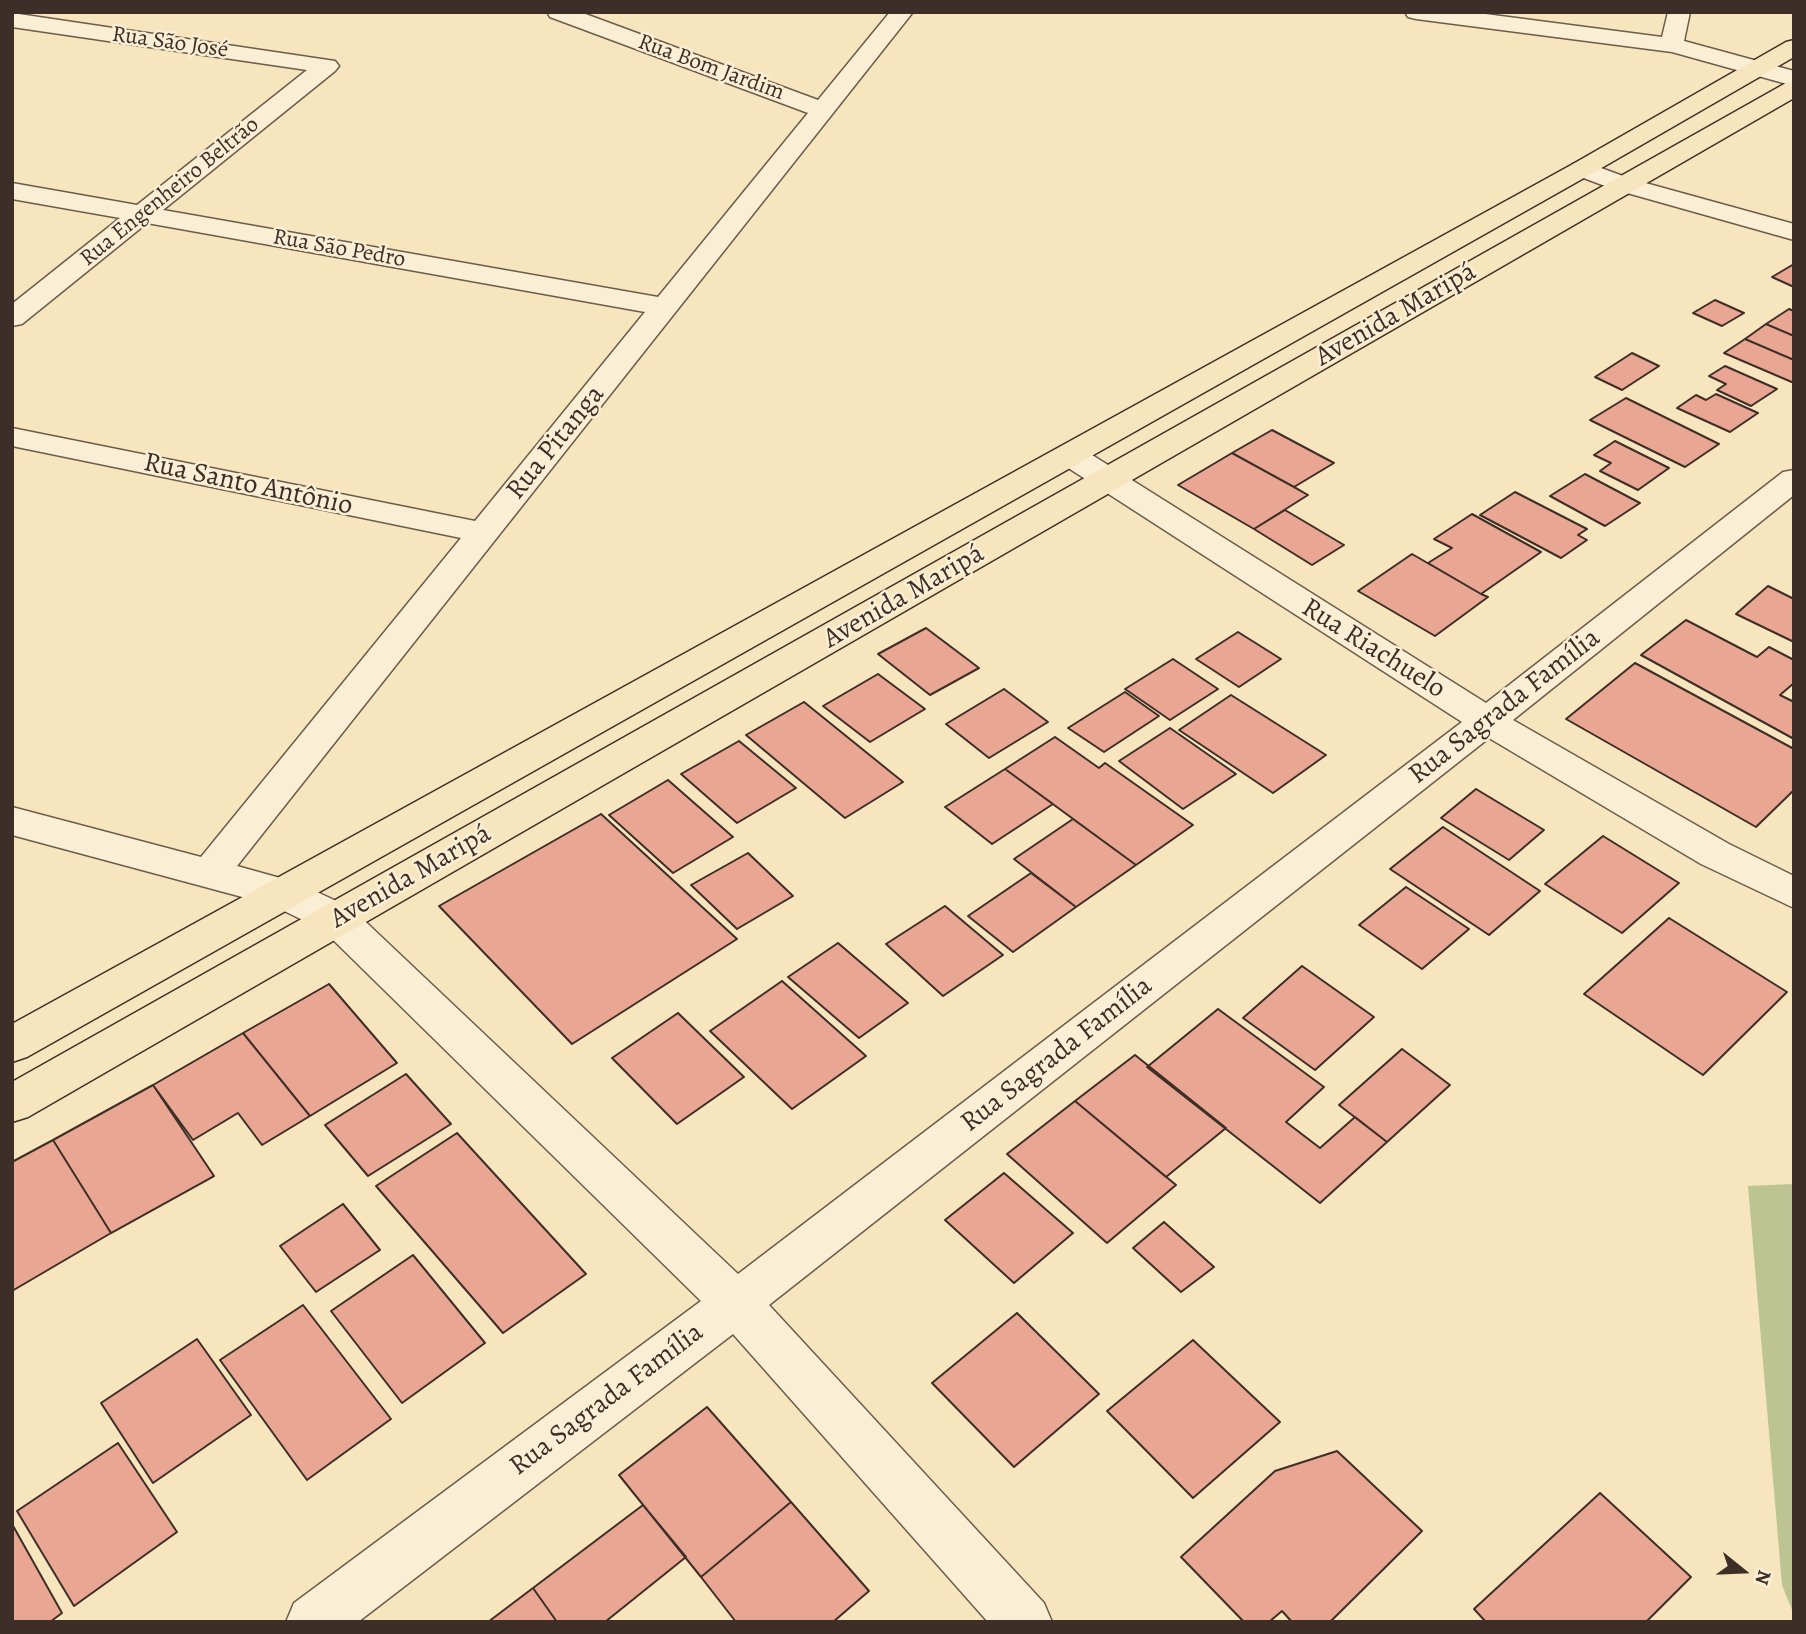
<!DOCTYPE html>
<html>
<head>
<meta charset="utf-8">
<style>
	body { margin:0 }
	#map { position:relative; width:1806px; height:1634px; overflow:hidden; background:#f7e5bd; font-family:Alegreya,serif }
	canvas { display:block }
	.frame { position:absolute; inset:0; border:14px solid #3e2e28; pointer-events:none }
	.north { position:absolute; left:1708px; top:1536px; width:70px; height:70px; -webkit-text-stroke:5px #faeed4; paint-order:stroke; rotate:108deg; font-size:19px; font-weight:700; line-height:28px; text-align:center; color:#3e2e28 }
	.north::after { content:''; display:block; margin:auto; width:24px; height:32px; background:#3e2e28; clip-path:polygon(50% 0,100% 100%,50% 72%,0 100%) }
</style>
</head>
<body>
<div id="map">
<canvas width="1806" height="1634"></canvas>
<div class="frame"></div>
<div class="north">N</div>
</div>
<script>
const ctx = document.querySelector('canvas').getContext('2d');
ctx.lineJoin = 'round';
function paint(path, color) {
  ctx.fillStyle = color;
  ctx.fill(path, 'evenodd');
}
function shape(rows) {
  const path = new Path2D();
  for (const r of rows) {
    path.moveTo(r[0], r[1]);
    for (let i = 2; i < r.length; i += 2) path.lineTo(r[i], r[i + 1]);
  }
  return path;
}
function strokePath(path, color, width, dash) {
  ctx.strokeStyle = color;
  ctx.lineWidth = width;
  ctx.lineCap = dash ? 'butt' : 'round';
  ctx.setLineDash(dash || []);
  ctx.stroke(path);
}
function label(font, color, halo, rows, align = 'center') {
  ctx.font = font + ' Alegreya,serif';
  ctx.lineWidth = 5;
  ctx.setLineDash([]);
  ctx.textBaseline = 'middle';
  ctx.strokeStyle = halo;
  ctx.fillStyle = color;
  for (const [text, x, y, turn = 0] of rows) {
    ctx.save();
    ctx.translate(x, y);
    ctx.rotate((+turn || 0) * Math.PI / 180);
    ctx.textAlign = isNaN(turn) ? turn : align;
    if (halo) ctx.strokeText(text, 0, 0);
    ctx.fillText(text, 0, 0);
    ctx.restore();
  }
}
const green = shape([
	[1794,1184,1794,1615,1782,1585,1748,1186]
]);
const building = shape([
	[1794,264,1794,287,1772,277,1794,264],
	[1715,300,1744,313,1722,326,1693,313,1715,300],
	[1789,309,1794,311,1794,336,1766,324,1789,309],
	[1766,324,1794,336,1794,360,1745,339,1766,324],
	[1745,339,1794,360,1794,383,1724,353,1745,339],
	[1632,353,1659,366,1622,390,1595,377,1632,353],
	[1725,366,1777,389,1751,406,1717,390,1726,384,1709,376,1725,366],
	[1716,394,1758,413,1730,432,1677,408,1696,395,1706,400,1716,394],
	[1626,398,1719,444,1685,467,1590,420,1626,398],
	[1272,430,1334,463,1294,487,1232,453,1272,430],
	[1615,441,1669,468,1638,490,1600,471,1611,463,1594,455,1615,441],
	[1232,453,1294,487,1308,495,1254,529,1178,485,1232,453],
	[1585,474,1640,503,1605,526,1550,496,1585,474],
	[1515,492,1587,529,1578,535,1587,540,1561,558,1480,515,1515,492],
	[1285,510,1344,545,1312,565,1254,529,1285,510],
	[1472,514,1541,552,1481,594,1428,563,1452,548,1434,539,1472,514],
	[1412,554,1481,594,1488,597,1435,636,1358,591,1412,554],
	[1768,586,1794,599,1794,642,1736,614,1768,586],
	[1686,620,1757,657,1769,647,1794,660,1794,683,1780,695,1794,702,1794,739,1641,655,1686,620],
	[926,628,979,668,930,695,878,654,926,628],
	[1238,632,1281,659,1239,687,1196,659,1238,632],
	[1173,659,1218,689,1170,720,1125,689,1173,659],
	[1635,663,1794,749,1794,790,1756,827,1566,719,1635,663],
	[878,674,925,709,870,742,823,706,878,674],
	[1004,689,1048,722,989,758,946,724,1004,689],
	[1125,692,1159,716,1104,752,1068,728,1125,692],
	[1231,695,1326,755,1273,793,1179,730,1231,695],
	[804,702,903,782,845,818,746,735,804,702],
	[1170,728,1236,774,1183,809,1119,761,1170,728],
	[1055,737,1099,768,1105,763,1193,825,1136,865,1005,769,1055,737],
	[739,741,796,788,737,823,681,774,739,741],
	[1005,769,1053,804,992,844,945,807,1005,769],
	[668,780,733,837,673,873,609,815,668,780],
	[1476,789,1544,830,1509,860,1441,818,1476,789],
	[601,814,737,939,572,1044,439,906,601,814],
	[1073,819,1136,865,1076,907,1014,859,1073,819],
	[1443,827,1540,891,1489,935,1390,869,1443,827],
	[1603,836,1679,883,1622,933,1545,884,1603,836],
	[748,853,793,896,737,929,691,885,748,853],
	[1031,873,1076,907,1013,952,968,916,1031,873],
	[1406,887,1469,929,1422,969,1359,925,1406,887],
	[945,906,1003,955,943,996,886,944,945,906],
	[1669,918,1787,992,1703,1075,1584,994,1669,918],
	[838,943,908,1003,859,1038,788,977,838,943],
	[1302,966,1374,1017,1315,1070,1243,1018,1302,966],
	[782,981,866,1056,792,1109,710,1031,782,981],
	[329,984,397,1063,310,1116,243,1033,329,984],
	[1218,1009,1324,1087,1286,1122,1320,1148,1355,1117,1387,1142,1320,1203,1147,1067,1218,1009],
	[678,1013,744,1077,677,1124,612,1058,678,1013],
	[243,1033,310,1116,262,1145,238,1113,193,1140,153,1085,243,1033],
	[1402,1049,1450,1085,1387,1142,1339,1105,1402,1049],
	[1135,1055,1226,1128,1166,1177,1075,1101,1135,1055],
	[406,1074,451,1124,368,1176,325,1125,406,1074],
	[153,1085,214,1176,111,1233,53,1140,153,1085],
	[1075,1101,1176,1185,1107,1243,1007,1154,1075,1101],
	[457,1133,586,1274,503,1333,376,1186,457,1133],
	[53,1140,111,1233,12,1291,12,1162,53,1140],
	[1004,1173,1073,1233,1014,1283,945,1220,1004,1173],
	[343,1204,380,1250,316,1292,280,1246,343,1204],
	[1164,1222,1214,1267,1181,1292,1133,1248,1164,1222],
	[413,1255,485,1343,402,1403,331,1311,413,1255],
	[303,1305,391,1419,307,1480,220,1360,303,1305],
	[1017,1313,1099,1394,1014,1467,932,1383,1017,1313],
	[197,1339,251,1415,153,1483,101,1403,197,1339],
	[1193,1340,1280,1422,1193,1498,1107,1411,1193,1340],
	[707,1407,791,1502,701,1577,619,1475,707,1407],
	[118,1443,177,1532,74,1606,17,1511,118,1443],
	[1337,1451,1422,1531,1330,1622,1292,1622,1282,1611,1269,1622,1244,1622,1181,1557,1275,1471,1337,1451],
	[1600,1493,1691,1577,1646,1622,1486,1622,1474,1609,1600,1493],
	[791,1502,869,1591,833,1622,736,1622,701,1577,791,1502],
	[643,1505,686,1557,605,1622,557,1622,533,1588,643,1505],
	[12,1524,62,1613,50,1622,12,1622,12,1524],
	[533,1588,557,1622,488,1622,533,1588]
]);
const minor = shape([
	[547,12,580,12,818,100,890,12,913,12,237,866,298,883,351,908,738,1274,1462,722,1059,462,1054,455,1059,448,1070,446,1081,448,1486,703,1783,472,1794,470,1794,495,1513,720,1729,844,1794,876,1794,908,1701,864,1489,738,769,1305,1044,1603,1052,1622,988,1622,733,1334,358,1622,286,1622,294,1603,701,1301,323,930,272,905,12,835,12,807,201,857,461,538,12,446,12,428,475,521,645,312,147,223,22,324,12,326,12,304,120,218,12,199,12,183,137,205,307,70,12,27,12,13,335,61,339,66,335,71,163,210,658,297,808,113,550,17,547,12],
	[1405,12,1470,12,1662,37,1668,12,1690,12,1684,41,1794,71,1794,86,1672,52,1416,19,1408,17,1405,12],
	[1582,161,1631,179,1794,224,1794,240,1613,189,1573,174,1569,169,1573,164,1582,161]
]);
const major = shape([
	[1794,40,1794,57,1591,174,27,1057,12,1062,12,1024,1573,164,1786,42,1794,40],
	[1794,81,1794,98,28,1117,12,1122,12,1082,1786,83,1794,81]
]);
const farStreetnames = [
	["Rua São José",170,43,8],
	["Rua Bom Jardim",711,68,20],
	["Rua Engenheiro Beltrão",170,192,-39],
	["Rua São Pedro",339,249,10]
];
const streetNames = [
	["Avenida Maripá",1396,315,-30],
	["Rua Pitanga",556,443,-51],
	["Rua Santo Antônio",248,485,12],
	["Avenida Maripá",904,597,-30],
	["Rua Riachuelo",1373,649,32],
	["Rua Sagrada Família",1505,707,-38],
	["Avenida Maripá",411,877,-30],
	["Rua Sagrada Família",1057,1055,-38],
	["Rua Sagrada Família",607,1400,-37]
];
paint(green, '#bcc592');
paint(building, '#e9a693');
strokePath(building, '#3e2e28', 2);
strokePath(minor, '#6c5c4d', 3);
strokePath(major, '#3e2e28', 3);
paint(minor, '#faeed4');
paint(major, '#f7e5bd');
label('23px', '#3e2e28', '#faeed4', farStreetnames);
label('28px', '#3e2e28', '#faeed4', streetNames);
</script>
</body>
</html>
